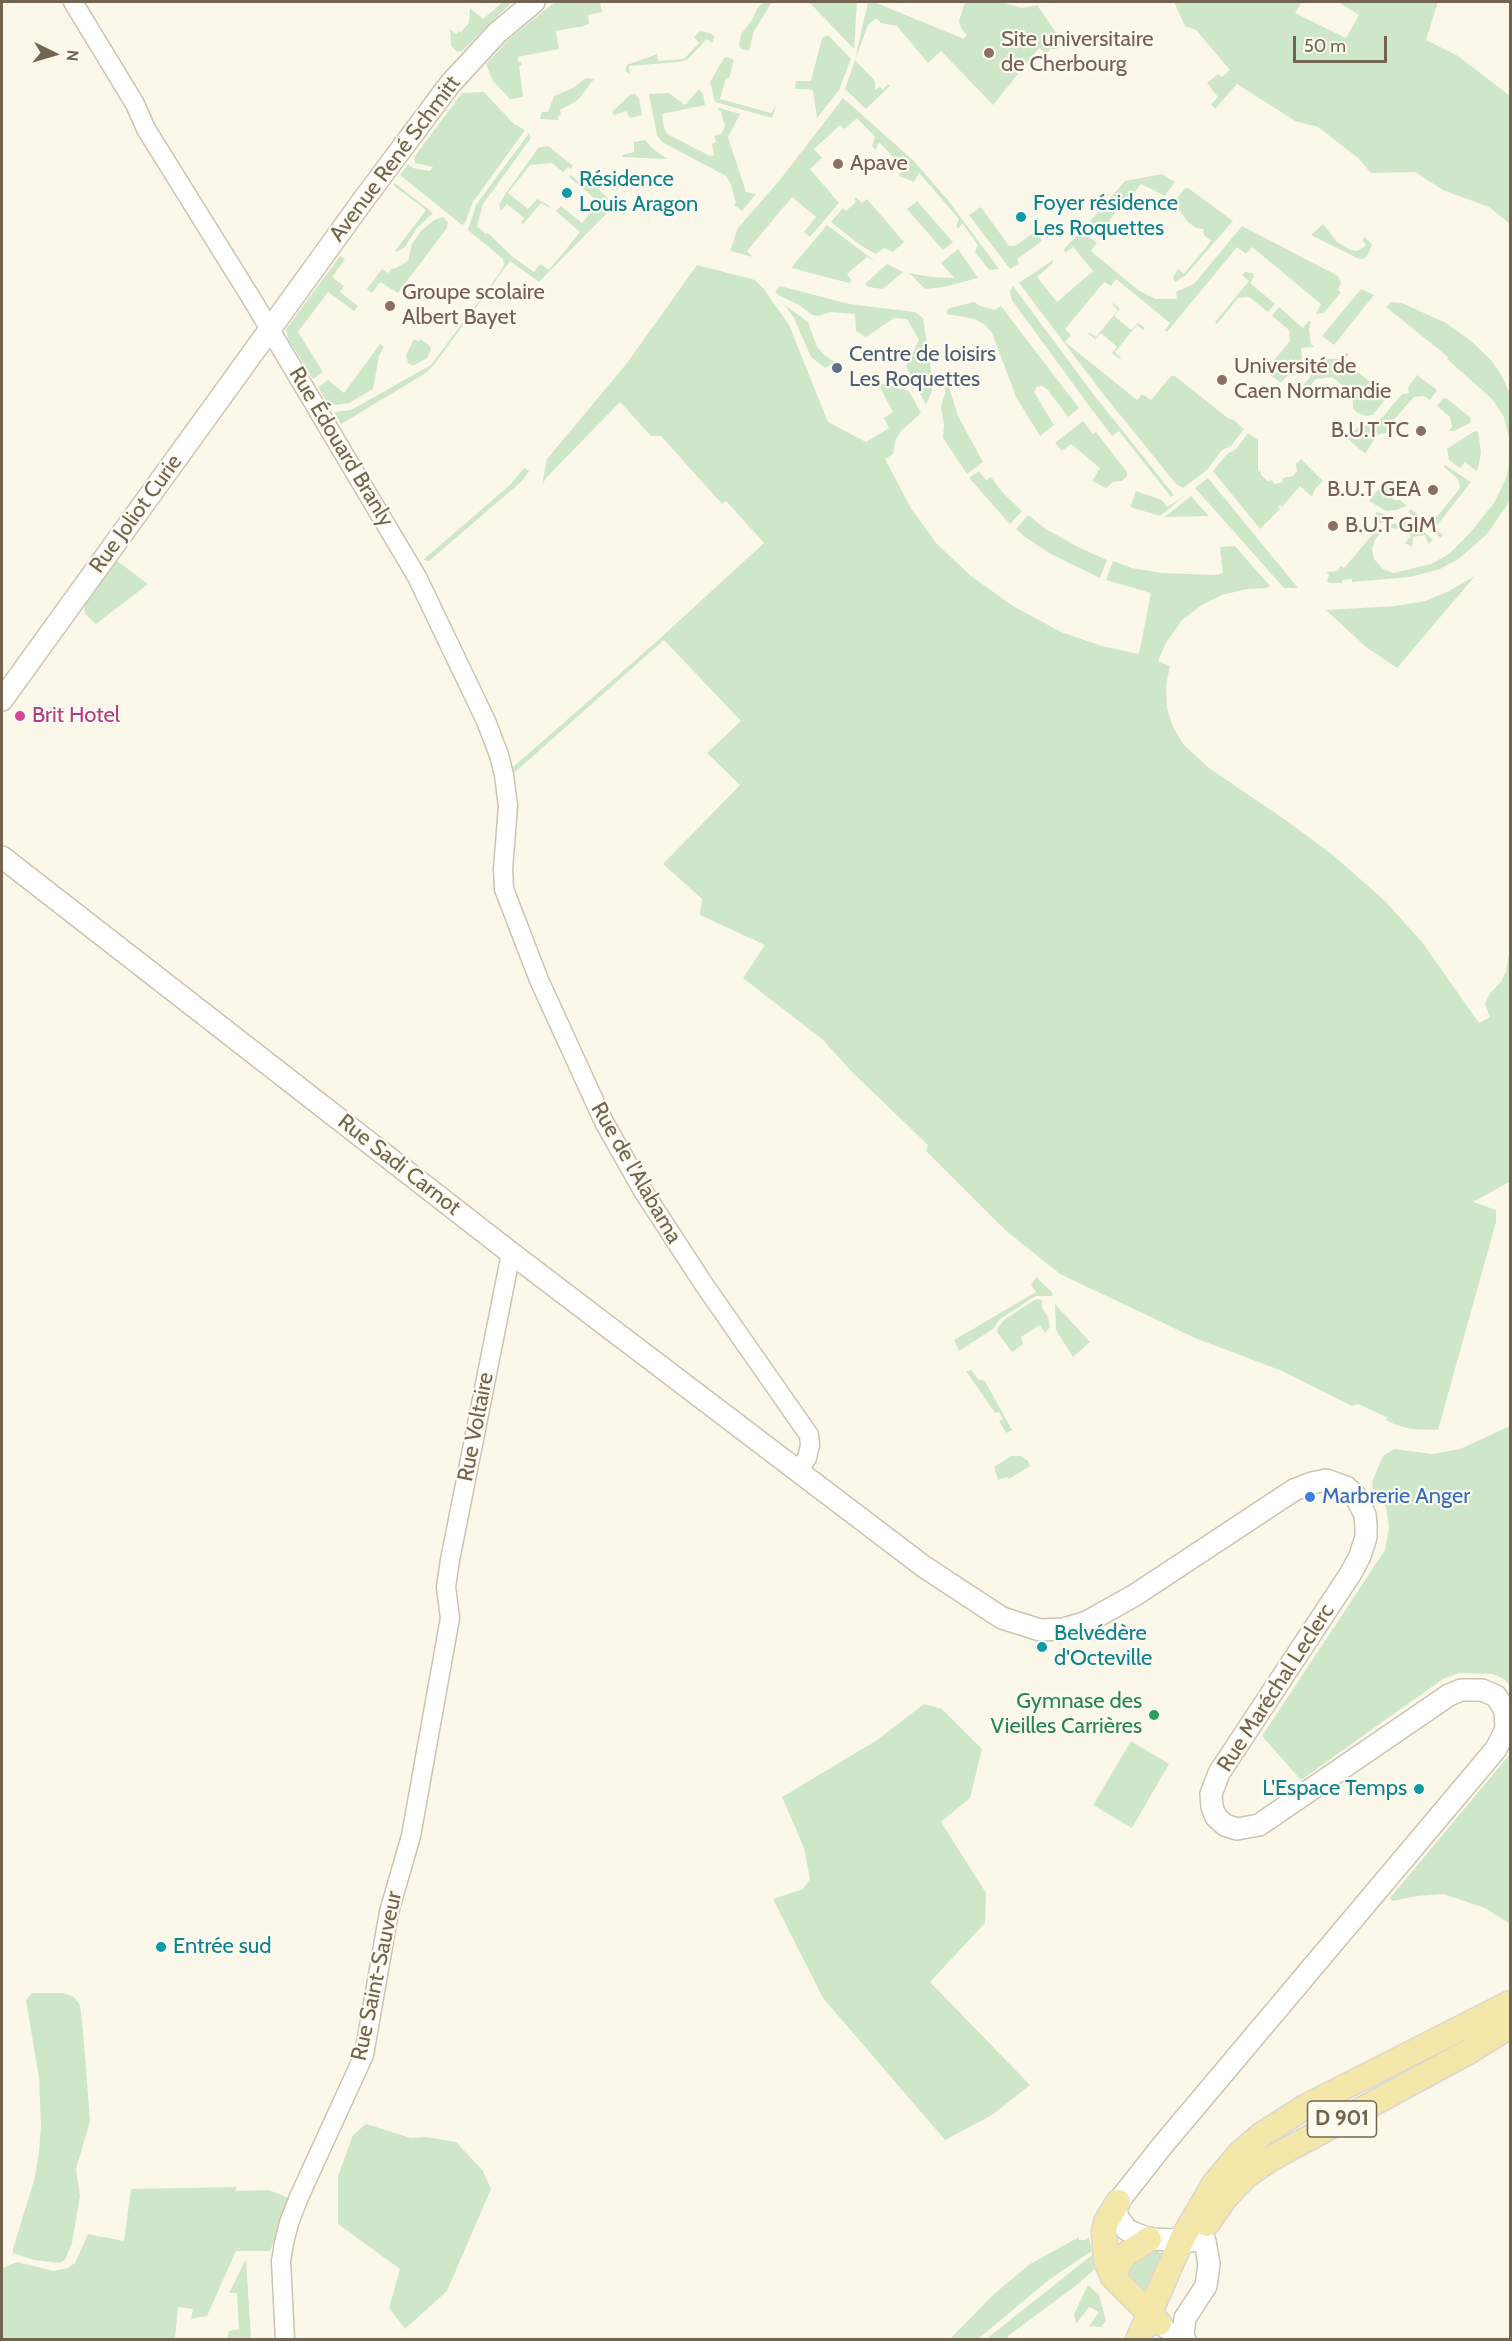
<!DOCTYPE html>
<html>
<head>
<meta charset="utf-8">
<style>
	body { margin:0 }
	#map { position:relative; width:1512px; height:2341px; overflow:hidden; background:#fbf8ea; font-family:Cabin,sans-serif }
	canvas { display:block }
	.frame { position:absolute; inset:0; border:3px solid #73644f; pointer-events:none }
	.north { position:absolute; left:24px; top:24px; width:60px; height:60px; -webkit-text-stroke:4px #fdfbf0; paint-order:stroke; rotate:95deg; font-size:16px; font-weight:700; line-height:24px; text-align:center; color:#73644f }
	.north::after { content:''; display:block; margin:auto; width:21px; height:27px; background:#73644f; clip-path:polygon(50% 0,100% 100%,50% 72%,0 100%) }
	.scale { position:absolute; left:1293px; top:36px; width:94px; height:27px; box-sizing:border-box; border:3px solid #73644f; border-top:0; padding-left:8px; font-size:18px; line-height:21px; white-space:nowrap; color:#73644f; -webkit-text-stroke:4px #fdfbf0; paint-order:stroke }
</style>
</head>
<body>
<div id="map">
<canvas width="1512" height="2341"></canvas>
<div class="frame"></div>
<div class="north">N</div>
<div class="scale">50 m</div>
</div>
<script>
const ctx = document.querySelector('canvas').getContext('2d');
ctx.lineJoin = 'round';
function paint(path, color) {
  ctx.fillStyle = color;
  ctx.fill(path, 'evenodd');
}
function shape(rows) {
  const path = new Path2D();
  for (const r of rows) {
    path.moveTo(r[0], r[1]);
    for (let i = 2; i < r.length; i += 2) path.lineTo(r[i], r[i + 1]);
  }
  return path;
}
function strokePath(path, color, width, dash) {
  ctx.strokeStyle = color;
  ctx.lineWidth = width;
  ctx.lineCap = dash ? 'butt' : 'round';
  ctx.setLineDash(dash || []);
  ctx.stroke(path);
}
function label(font, color, halo, rows, align = 'center') {
  ctx.font = font + ' Cabin,sans-serif';
  ctx.lineWidth = 4.5;
  ctx.setLineDash([]);
  ctx.textBaseline = 'middle';
  ctx.strokeStyle = halo;
  ctx.fillStyle = color;
  for (const [text, x, y, turn = 0] of rows) {
    ctx.save();
    ctx.translate(x, y);
    ctx.rotate((+turn || 0) * Math.PI / 180);
    ctx.textAlign = isNaN(turn) ? turn : align;
    if (halo) ctx.strokeText(text, 0, 0);
    ctx.fillText(text, 0, 0);
    ctx.restore();
  }
}
const green = shape([
	[503,2,512,2,462,51,457,52,451,46,450,29,456,34,459,31,461,32,469,23,470,8,483,19],
	[555,2,600,2,602,12,588,15,589,24,583,26,583,27,577,27,556,31,559,49,518,57,518,62,521,62,522,65,519,66,523,97,510,99,493,81,486,64,508,40],
	[765,2,772,2,754,31,749,51,741,49,739,45,741,34,752,20,758,7],
	[809,2,857,2,854,49,852,47],
	[868,2,874,2,964,39,967,35,961,28,959,21,965,2,1002,2,1022,8,1037,5,1062,41,1057,49,1050,49,1046,54,1039,48,993,105,941,51,928,63,897,26,881,23,876,18,868,25,855,60,875,81,875,90,880,87,883,89,888,84,890,86,866,109,845,89,855,60],
	[1174,2,1302,2,1295,13,1346,38,1359,15,1338,2,1438,2,1426,40,1458,56,1510,96,1510,224,1489,207,1443,190,1415,172,1371,173,1358,158,1318,127,1295,121,1237,84,1215,109,1211,104,1218,97,1207,83,1218,74,1222,77,1230,70,1196,30,1185,26],
	[700,31,710,33,714,36,713,41,712,43,707,39,688,59,680,62,629,66,630,74,625,71,627,65,657,54,658,61,684,59,699,43,694,37],
	[828,35,851,59,839,90,817,118,813,91,808,89,795,89,796,81,811,81,822,38],
	[728,57,734,60,729,78,726,78,720,99,771,113,776,106,772,118,715,102,710,82,724,58],
	[586,78,594,79,578,100,560,110,561,115,558,116,558,120,540,119,542,112,548,112,554,96,573,88],
	[699,89,703,94,705,105,662,114,664,128,667,134,710,156,714,155,712,144,716,142,714,136,721,134,725,126,721,112,717,107,740,114,728,137,746,192,756,194,742,211,734,205,736,203,731,185,726,176,662,142,657,135,649,94,669,93,685,105],
	[484,92,514,124,525,130,473,202,465,223,462,225,400,175,408,164,413,168,430,171,433,167,415,163,414,157,462,93],
	[631,94,635,94,639,98,642,115,629,118,627,111,614,115,612,112],
	[843,98,913,160,947,199,999,269,989,270,975,252,978,245,962,223,958,229,956,226,959,219,919,173,914,182,899,176,902,167,879,142,876,150,872,146,875,137,857,118,844,129,840,125,814,149,822,158,810,169,839,203,810,237,804,232,816,217,792,197,747,251,753,257,730,251,738,228,779,181],
	[529,133,531,138,483,204,477,226,486,234,488,233,513,257,534,272,540,264,549,270,580,232,556,211,561,206,582,223,599,202,569,177,571,175,583,185,595,186,625,214,623,215,613,207,539,282,510,261,434,365,426,373,341,424,334,412,351,410,431,365,499,274,504,265,503,259,468,230,476,205],
	[645,140,652,148,667,159,622,157,622,155,634,152,634,142],
	[548,146,573,166,570,169,568,167,563,172,552,163,530,165,508,193,528,209,537,199,550,206,549,208,541,203,523,224,521,223,524,218,507,204,501,211,499,205,504,196,538,148],
	[1162,174,1175,182,1165,196,1141,184,1127,202,1124,199,1103,231,1090,221,1125,181],
	[395,183,433,213,417,228,405,247,397,252,395,251,426,210,393,185],
	[1188,188,1233,221,1185,276,1175,282,1173,278,1178,269,1184,274,1211,241,1204,235,1203,229,1196,228,1188,222,1174,203,1184,189],
	[856,197,862,203,867,199,904,242,893,252,884,248,876,254,860,245,831,222,843,208,846,211,856,202,854,199],
	[917,201,953,242,943,250,907,209],
	[981,207,1009,246,1015,246,1036,231,1042,241,1017,259,1019,264,1010,269,969,215],
	[443,217,448,222,447,228,398,293,380,282,372,293,367,289,382,269,388,273,392,268,394,269,408,261,412,244,421,231,434,220],
	[1323,224,1337,242,1351,250,1357,251,1365,246,1366,244,1362,240,1364,237,1372,244,1367,256,1363,259,1357,258,1311,235],
	[827,225,875,261,867,257,847,274,852,281,849,283,791,268],
	[1242,226,1338,276,1341,283,1338,290,1341,292,1324,313,1316,314,1321,304,1252,247,1246,254,1237,247,1167,332,1165,330,1170,323,1116,279,1111,286,1104,282,1065,329,1071,335,1065,342,1137,400,1142,394,1151,400,1171,376,1175,376,1229,419,1234,420,1244,429,1231,446,1222,450,1207,470,1183,488,1176,484,1100,390,1019,283,1053,260,1053,263,1037,277,1057,302,1093,271,1073,247,1066,252,1064,251,1065,248,1081,231,1097,243,1091,251,1138,290,1155,299,1177,299,1176,292,1194,284],
	[958,249,978,278,944,287,925,289,909,273,931,277,954,278,941,263],
	[340,256,345,259,332,277,344,286,340,292,358,306,354,311,328,292,298,332,323,372,313,379,288,339,286,329],
	[887,264,903,272,883,289,868,287,865,284],
	[697,265,755,280,764,289,789,325,828,422,866,442,889,428,884,418,893,412,877,382,909,391,921,413,901,431,896,439,893,454,885,459,912,510,937,544,971,576,1013,606,1061,632,1102,646,1139,654,1151,593,1106,580,1113,561,1132,568,1162,573,1216,575,1223,573,1220,547,1235,546,1270,586,1267,588,1247,589,1222,595,1202,605,1182,620,1166,643,1158,661,1170,666,1166,685,1167,708,1173,727,1184,745,1209,768,1287,821,1334,856,1385,901,1422,942,1479,1023,1490,1017,1485,1004,1490,993,1501,982,1506,972,1510,947,1510,1183,1507,1183,1473,1202,1496,1210,1496,1222,1438,1430,1410,1429,1394,1424,1386,1420,1387,1417,1358,1404,1352,1406,1282,1371,1195,1338,1060,1274,1005,1230,926,1151,928,1145,852,1072,823,1040,743,978,765,945,700,915,702,899,663,864,740,785,707,753,741,721,664,640,515,772,513,767,656,642,764,543,726,501,722,504,661,436,651,436,620,402,546,478,542,485,547,459,627,363],
	[1245,272,1253,273,1254,277,1250,283,1275,304,1268,312,1249,297,1238,298,1217,324,1215,322,1249,281,1242,275],
	[780,286,849,304,915,312,923,318,932,377,932,391,926,405,906,366,919,340,907,319,894,318,866,337,856,331,855,314,831,312,818,316,812,315,799,305,778,295,775,292],
	[1013,286,1094,395,1174,495,1171,497,1119,431,1112,436,1090,407,1011,299,1010,291],
	[1361,289,1374,295,1334,345,1322,336],
	[974,302,980,306,995,310,1001,306,1079,408,1068,417,1047,389,1042,386,1037,387,1034,392,1054,425,1040,436,1016,397,992,333,984,324,974,319,947,314,947,310,950,308],
	[1391,302,1402,303,1446,323,1471,341,1491,360,1501,374,1510,394,1510,442,1504,417,1492,399,1447,359,1448,357,1386,307],
	[1113,303,1120,309,1114,316,1131,330,1138,323,1145,328,1143,330,1137,325,1115,352,1121,358,1120,359,1112,353,1117,347,1101,333,1095,339,1088,333,1089,332,1096,337,1118,310,1112,304],
	[785,305,808,322,817,347,824,355,835,362,825,368,811,357,794,318],
	[1279,307,1303,328,1309,321,1311,321,1309,330,1311,344,1314,347,1301,348,1302,359,1281,383,1265,371,1290,341,1289,330,1272,316],
	[414,339,419,342,420,339,429,345,431,350,427,358,413,366,408,363,406,355],
	[380,344,384,347,379,356,373,389,349,403,329,406,318,387,328,380,344,393],
	[1346,353,1348,353,1348,355,1344,361,1384,393,1389,388,1393,389,1373,415,1365,416,1356,412,1353,408,1352,393,1332,377,1316,379,1299,399,1295,395,1315,371,1327,369,1325,357,1328,359,1341,359],
	[945,374,958,416,983,462,967,474,943,438,944,425,941,407,945,393],
	[1417,375,1437,390,1430,400,1424,396,1414,397,1390,424,1391,433,1378,434,1365,454,1347,438,1359,426,1372,424,1382,418,1402,394,1409,393,1408,387],
	[1443,398,1446,398,1471,418,1470,423,1454,431,1448,431,1452,427,1450,417,1437,406],
	[1083,421,1093,434,1096,432,1127,472,1127,476,1122,481,1113,482,1106,488,1092,481,1100,468,1071,444,1062,451,1055,443],
	[1478,431,1481,453,1478,469,1476,471,1465,462,1460,468,1449,460,1447,449,1473,432],
	[1248,433,1258,440,1258,471,1261,472,1261,475,1268,481,1272,480,1274,484,1283,482,1283,478,1293,476,1297,471,1296,464,1301,459,1323,481,1315,489,1312,497,1300,486,1282,507,1279,505,1278,507,1280,509,1260,529,1213,471,1227,454,1236,449],
	[1510,455,1510,498,1508,504,1487,534,1460,558,1440,569,1410,577,1352,582,1352,579,1342,580,1342,583,1332,583,1327,582,1329,575,1326,572,1337,571,1341,566,1344,568,1373,534,1370,531,1377,524,1376,512,1396,517,1376,525,1378,530,1396,523,1397,526,1403,524,1400,515,1412,526,1416,525,1433,540,1428,544,1425,535,1413,537,1412,547,1405,543,1411,536,1402,529,1391,528,1381,532,1375,540,1372,549,1374,559,1383,569,1393,573,1402,571,1431,564,1449,554,1469,534,1494,503,1507,476],
	[1445,465,1471,482,1435,528,1443,535,1441,538,1408,512,1411,509,1423,519,1436,518,1460,488,1458,479,1444,467],
	[524,468,529,471,522,481,429,561,423,560,511,484],
	[979,471,986,480,991,477,1002,492,1022,511,1010,524,969,478],
	[1208,478,1298,588,1284,588,1195,488],
	[1383,483,1387,487,1387,495,1394,500,1400,500,1407,506,1396,510,1386,511,1369,501],
	[1136,491,1162,500,1167,507,1186,495,1160,516,1130,507],
	[1191,496,1209,516,1165,517,1166,516],
	[1028,515,1046,529,1078,547,1107,560,1100,578,1049,553,1025,537,1016,529],
	[116,560,148,584,96,624,85,614,84,603],
	[1475,576,1397,668,1366,647,1326,610,1395,606,1425,601,1449,591],
	[1036,1277,1052,1292,1053,1296,1036,1296,1000,1319,993,1329,959,1351,954,1340,1036,1292,1031,1285],
	[1036,1299,1042,1300,1042,1308,1048,1317,1050,1327,1045,1333,1040,1325,1021,1337,1023,1344,1012,1352,997,1332,998,1328,1004,1320],
	[1055,1304,1090,1342,1073,1357,1056,1330],
	[971,1370,978,1379,985,1381,1012,1430,1006,1433,999,1421,1003,1419,999,1412,995,1413,966,1371],
	[1510,1426,1510,1686,1504,1679,1493,1674,1459,1673,1443,1679,1301,1780,1262,1736,1385,1550,1389,1528,1386,1507,1373,1492,1372,1482,1383,1456,1394,1449,1432,1454,1460,1449],
	[1011,1456,1021,1456,1028,1461,1030,1466,1009,1479,1007,1477,998,1480,994,1467],
	[924,1704,942,1709,982,1749,970,1798,941,1822,986,1893,985,1923,930,1982,1030,2085,992,2115,945,2140,823,1998,773,1899,803,1889,810,1879,804,1848,782,1797,877,1740],
	[1131,1741,1169,1764,1132,1828,1093,1805],
	[1510,1754,1510,1924,1485,1908,1443,1894,1417,1896,1393,1901,1390,1898],
	[32,1993,63,1993,74,1997,80,2005,83,2030,90,2121,76,2169,80,2196,72,2243,65,2260,59,2263,34,2260,13,2253,13,2249,35,2177,39,2152,41,2126,39,2078,26,2000],
	[366,2124,411,2138,426,2137,456,2142,483,2171,491,2189,447,2291,405,2329,389,2308,400,2269,338,2224,338,2176,353,2135],
	[237,2187,235,2191,269,2190,291,2199,270,2251,236,2251,207,2316,191,2319,193,2309,178,2307,175,2339,2,2340,3,2268,17,2262,54,2271,67,2268,75,2263,88,2234,124,2241,131,2189],
	[1079,2237,1079,2240,1085,2240,1089,2237,1092,2251,1050,2279,978,2339,950,2339,993,2295,1030,2264],
	[1153,2247,1164,2256,1146,2291,1127,2273,1126,2264],
	[1092,2255,1097,2267,1078,2284,1008,2336,1009,2339,985,2340],
	[246,2259,251,2339,227,2339,229,2331,239,2329,237,2293,229,2293],
	[1088,2285,1099,2295,1106,2321,1101,2327,1089,2326,1099,2312,1089,2307,1076,2324,1074,2314]
]);
const tertiary = shape([
	[73,2,135,104,146,129,253,301,417,577,486,721,499,755,504,775,508,806,503,869,504,889,539,980,604,1122,643,1191,705,1286,809,1435,810,1445,807,1458,799,1470],
	[1160,2323,1177,2340],
	[285,2340,281,2261,284,2243,289,2223,299,2197,364,2055,389,1912,411,1836,450,1618,446,1587,450,1560,511,1253]
]);
const secondary = shape([
	[2,700,364,199,450,84,497,33,534,2],
	[2,857,511,1253,923,1566,1002,1618,1040,1630,1063,1629,1087,1622,1135,1595,1294,1490,1312,1483,1326,1480,1346,1487,1355,1495,1365,1515,1366,1526,1366,1537,1360,1556,1351,1573,1219,1773,1211,1794,1212,1807,1216,1817,1225,1825,1237,1829,1259,1825,1449,1695,1461,1690,1482,1690,1496,1696,1505,1710,1506,1729,1496,1749,1162,2146,1118,2202,1116,2215,1127,2230,1149,2239,1205,2241,1209,2264,1206,2286,1185,2318,1183,2334,1185,2340]
]);
const primary = shape([
	[1118,2202,1106,2222,1104,2231,1106,2261,1113,2277,1159,2323],
	[1207,2224,1225,2198,1247,2175,1272,2158,1470,2051,1510,2026],
	[1113,2277,1122,2257,1149,2239],
	[1138,2340,1182,2239,1214,2184,1240,2153,1261,2135,1305,2107,1510,2003]
]);
const markers = [
	[989,53,6,"#8d6e63"],
	[838,164,6,"#8d6e63"],
	[567,193,6,"#0f9aa8"],
	[1021,217,6,"#0f9aa8"],
	[390,306,6,"#8d6e63"],
	[837,368,6,"#5c6f8a"],
	[1222,380,6,"#8d6e63"],
	[1421,431,6,"#8d6e63"],
	[1433,490,6,"#8d6e63"],
	[1333,526,6,"#8d6e63"],
	[20,716,6,"#d1479c"],
	[1310,1497,6,"#3f7fe0"],
	[1042,1647,6,"#0f9aa8"],
	[1154,1715,6,"#2e9e5b"],
	[1419,1789,6,"#0f9aa8"],
	[161,1947,6,"#0f9aa8"]
];
const shields = [
	[1342,2119,69]
];
const shieldNames = [
	["D 901",1342,2119]
];
const educationNames = [
	["Site universitaire",1001,40],
	["de Cherbourg",1001,65],
	["Apave",850,164],
	["Groupe scolaire",402,293],
	["Albert Bayet",402,318],
	["Université de",1234,367],
	["Caen Normandie",1234,392],
	["B.U.T TC",1409,431,"right"],
	["B.U.T GEA",1421,490,"right"],
	["B.U.T GIM",1345,526]
];
const streetNames = [
	["Avenue René Schmitt",395,159,-53],
	["Rue Édouard Branly",341,447,59],
	["Rue Joliot Curie",136,514,-54],
	["Rue Sadi Carnot",399,1165,38],
	["Rue de l'Alabama",636,1173,60],
	["Rue Voltaire",476,1427,-79],
	["Rue Maréchal Leclerc",1276,1688,-57],
	["Rue Saint-Sauveur",377,1976,-78]
];
const cultureNames = [
	["Résidence",579,180],
	["Louis Aragon",579,205],
	["Foyer résidence",1033,204],
	["Les Roquettes",1033,229],
	["Belvédère",1054,1634],
	["d'Octeville",1054,1659],
	["L'Espace Temps",1407,1789,"right"],
	["Entrée sud",173,1947]
];
const serviceNames = [
	["Centre de loisirs",849,355],
	["Les Roquettes",849,380]
];
const hotelNames = [
	["Brit Hotel",32,716]
];
const shopNames = [
	["Marbrerie Anger",1322,1497]
];
const leisureNames = [
	["Gymnase des",1142,1702],
	["Vieilles Carrières",1142,1727]
];
paint(green, '#cfe7c9');
strokePath(tertiary, '#ccc3b0', 21);
strokePath(secondary, '#cec3ae', 24);
strokePath(primary, '#dbd7d1', 27);
strokePath(tertiary, '#fff', 18);
strokePath(secondary, '#fff', 21);
strokePath(primary, '#f3e7a9', 24);
for (const [x, y, r, color] of markers) {
  const dot = new Path2D();
  dot.arc(x, y, r, 0, 2 * Math.PI);
  ctx.fillStyle = color;
  ctx.fill(dot);
  strokePath(dot, '#fdfbf0', 2);
}
for (const [x, y, w] of shields) {
  const box = new Path2D();
  box.roundRect(x - w / 2, y - 18, w, 36, 4.5);
  ctx.fillStyle = '#fdfbf0';
  ctx.fill(box);
  strokePath(box, '#73644f', 1.5);
}
label('bold 21px', '#73644f', null, shieldNames);
label('22px', '#785e54', '#fdfbf0', educationNames, 'left');
label('22px', '#73644f', '#fdfbf0', streetNames);
label('22px', '#0d838f', '#fdfbf0', cultureNames, 'left');
label('22px', '#4e5e75', '#fdfbf0', serviceNames, 'left');
label('22px', '#b23c85', '#fdfbf0', hotelNames, 'left');
label('22px', '#366cbe', '#fdfbf0', shopNames, 'left');
label('22px', '#27864d', '#fdfbf0', leisureNames, 'right');
</script>
</body>
</html>
